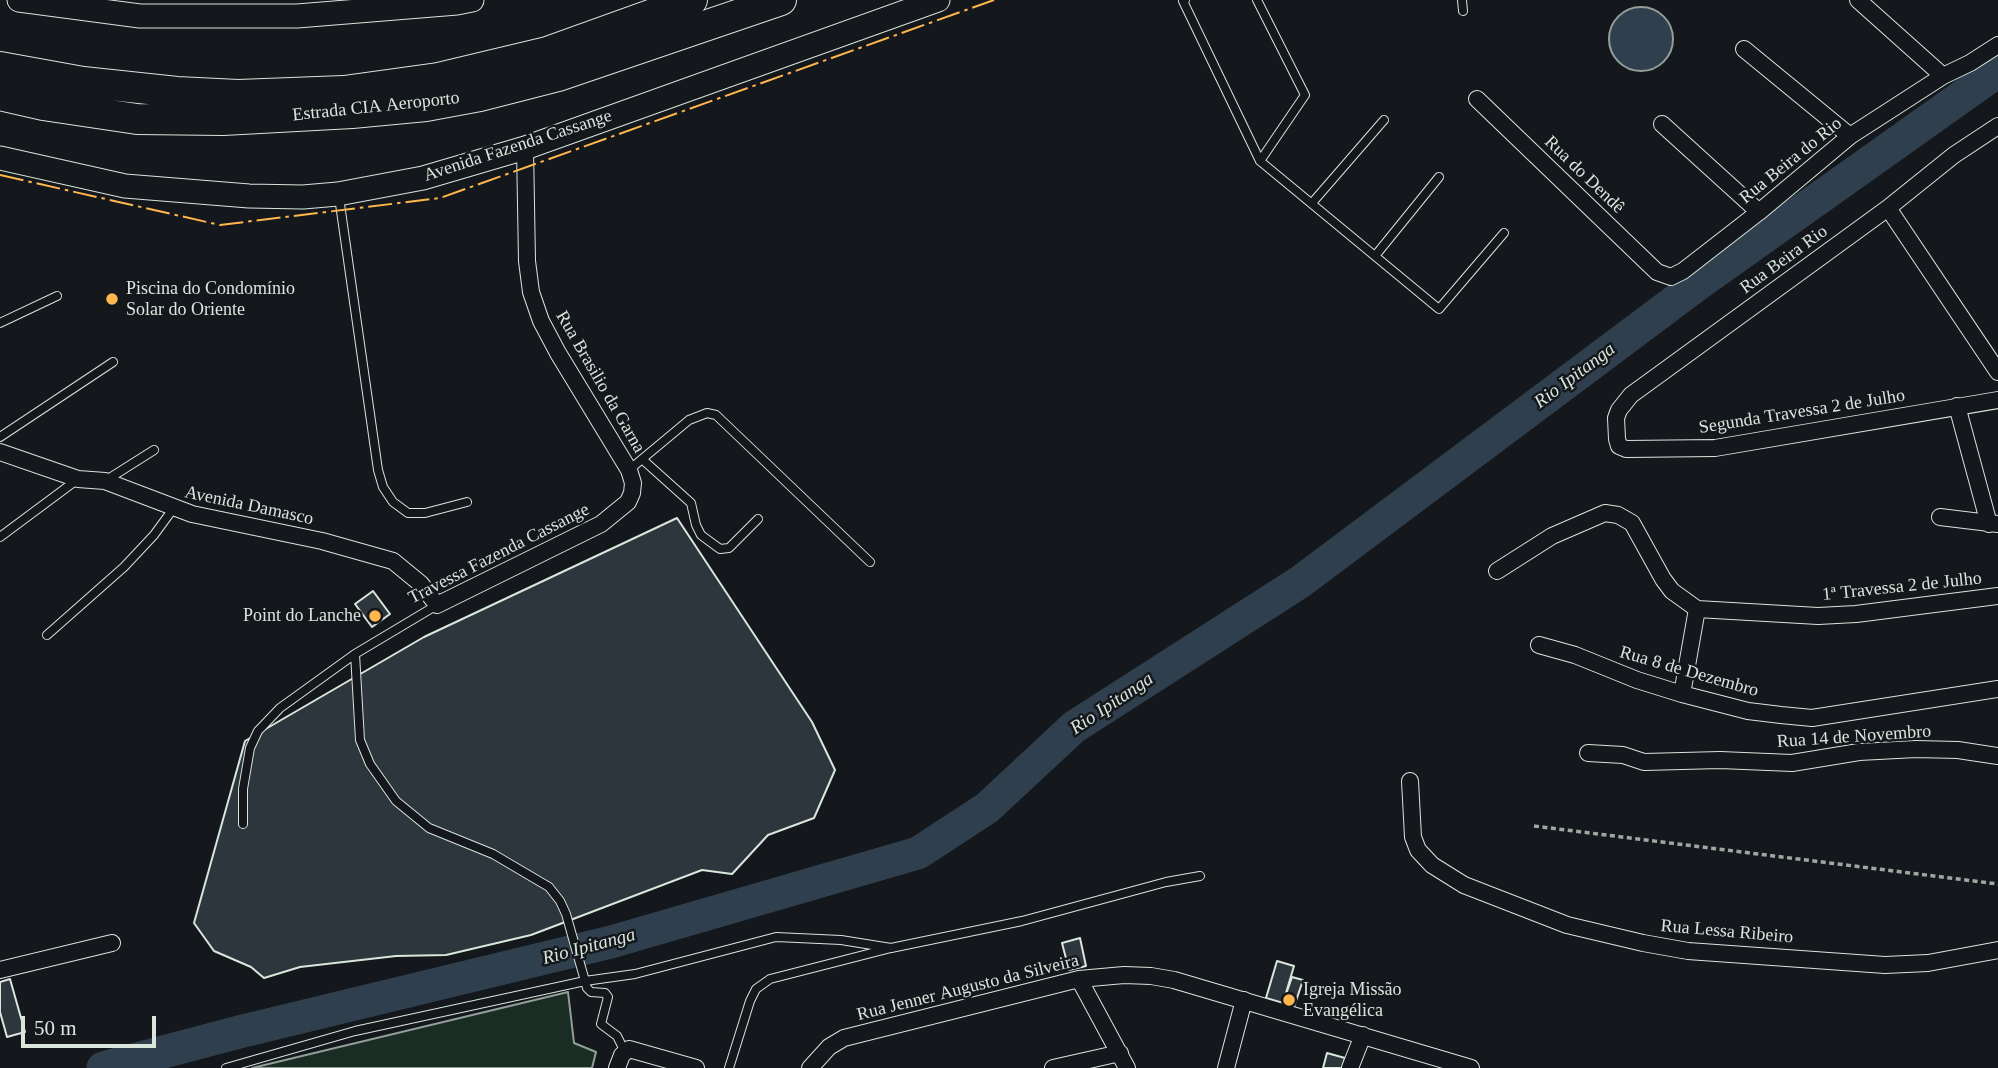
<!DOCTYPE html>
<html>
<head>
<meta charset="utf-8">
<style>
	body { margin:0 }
	#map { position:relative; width:1998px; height:1068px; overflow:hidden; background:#14181c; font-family:"Times New Roman",serif }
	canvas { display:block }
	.scale { position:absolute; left:21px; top:1016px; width:135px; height:32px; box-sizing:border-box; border:4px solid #d8e6dc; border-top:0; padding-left:9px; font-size:21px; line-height:24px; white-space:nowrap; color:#d8e6dc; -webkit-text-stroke:5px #14181c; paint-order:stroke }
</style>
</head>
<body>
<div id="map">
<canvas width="1998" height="1068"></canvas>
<div class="scale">50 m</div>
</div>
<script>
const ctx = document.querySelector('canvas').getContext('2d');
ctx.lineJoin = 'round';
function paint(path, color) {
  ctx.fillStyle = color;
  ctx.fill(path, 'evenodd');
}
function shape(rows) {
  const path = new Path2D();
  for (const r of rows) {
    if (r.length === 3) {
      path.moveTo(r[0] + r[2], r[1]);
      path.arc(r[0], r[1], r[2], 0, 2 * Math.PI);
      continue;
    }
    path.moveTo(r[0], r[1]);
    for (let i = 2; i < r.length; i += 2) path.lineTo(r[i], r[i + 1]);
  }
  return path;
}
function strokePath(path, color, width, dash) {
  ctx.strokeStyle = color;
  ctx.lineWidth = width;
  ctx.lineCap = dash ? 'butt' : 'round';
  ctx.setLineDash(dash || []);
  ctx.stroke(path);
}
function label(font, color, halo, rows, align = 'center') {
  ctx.font = font + ' "Times New Roman",serif';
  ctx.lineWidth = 5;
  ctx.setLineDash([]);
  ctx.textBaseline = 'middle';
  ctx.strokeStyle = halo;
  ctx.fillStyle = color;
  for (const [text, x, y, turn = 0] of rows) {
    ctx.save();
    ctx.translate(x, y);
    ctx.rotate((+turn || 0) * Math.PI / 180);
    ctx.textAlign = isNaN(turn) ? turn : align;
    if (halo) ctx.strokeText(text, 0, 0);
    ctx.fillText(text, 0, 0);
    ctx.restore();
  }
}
const green = shape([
	[568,992,574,1043,596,1052,592,1068,252,1068,568,992]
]);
const water = shape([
	[1641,39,32]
]);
const river = shape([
	[103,1068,239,1032,611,942,918,853,987,808,1074,727,1300,582,1698,284,1998,71]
]);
const building = shape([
	[677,518,812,722,835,770,814,818,768,835,732,874,702,870,531,935,446,955,396,956,300,967,264,978,251,967,214,951,194,923,245,741,424,637,677,518],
	[373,591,390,614,372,627,355,604,373,591],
	[1080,938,1086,966,1069,970,1062,943,1080,938],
	[1277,961,1294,966,1283,1003,1266,998,1277,961],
	[1292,977,1303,980,1294,1007,1283,1003,1292,977],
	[10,979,25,1032,7,1037,0,1012,0,982,10,979],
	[1327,1053,1345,1058,1342,1068,1323,1068,1327,1053]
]);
const path = shape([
	[1534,826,1998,884]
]);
const lane = shape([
	[1185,0,1183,1,1260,161],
	[1257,0,1305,95,1260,161,1439,309,1504,233],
	[1462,0,1463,11],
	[339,197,378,470,383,487,393,502,408,513,425,513,467,502],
	[1312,203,1384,120],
	[1375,256,1439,177],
	[0,323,57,296],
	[0,437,113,362],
	[642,459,691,503,696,525,701,535,720,549,729,548,758,519],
	[629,470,689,420,707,413,716,415,870,562],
	[105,481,154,450],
	[0,537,78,479],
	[47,635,124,567,154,535,173,509],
	[355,654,437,605],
	[243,824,243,789,250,748,258,731,280,708,355,654,360,740,370,764,396,801,429,828,493,854,549,887,560,901,566,914,587,988,591,992,605,993,608,997,601,1024,617,1036,625,1052],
	[226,1068,355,1031,585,981,635,974,776,937,841,940,891,948],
	[729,1068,750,1001,756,989,770,979,891,948,1022,921,1166,882,1200,876]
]);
const street = shape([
	[1858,0,1943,76],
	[1744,49,1850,136],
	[1477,99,1657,272,1671,277,1683,271,1759,212,1850,136,1943,76,1970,63,1998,45],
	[1662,124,1759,212],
	[1998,126,1954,155,1888,208,1631,395,1619,410,1616,418,1617,439,1619,446,1626,449,1715,448,1998,400],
	[1888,208,1998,372],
	[1957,406,1989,524],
	[0,452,78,479,105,481,192,514,322,541,393,561,421,584,437,605,601,524,628,502,632,493,633,483,629,470,558,353,541,321,531,292,527,261,525,148],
	[1940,517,1998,524],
	[1497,571,1552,536,1605,513,1618,515,1632,523,1663,579,1672,591,1697,609,1818,616,1856,614,1998,596],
	[1539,645,1575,655,1637,680,1682,694,1748,711,1781,715,1812,718,1998,689],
	[1682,694,1697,609],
	[1588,753,1623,755,1644,762,1720,760,1792,763,1859,752,1916,749,1958,750,1998,756],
	[1410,781,1413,837,1418,850,1432,865,1464,885,1567,925,1643,943,1688,951,1885,965,1928,963,1998,950],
	[0,970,112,943],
	[1079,979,1127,1068],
	[617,1068,622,1055,629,1049,696,1068],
	[810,1068,829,1047,844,1038,1079,979,1124,975,1151,976,1174,980,1471,1068],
	[1053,1068,1120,1053],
	[1226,1068,1244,1000],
	[1350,1068,1363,1035]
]);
const secondary = shape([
	[19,0,140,16,297,16,457,3,472,0],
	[0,158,125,186,249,196,303,197,338,194,423,178,525,148,938,0]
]);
const highway = shape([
	[0,67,83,82,177,92,238,95,344,91,438,78,547,52,692,0],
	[0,95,43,105,137,119,223,120,352,113,426,106,480,96,558,76,781,0]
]);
const power = shape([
	[0,175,220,225,440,198,994,0]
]);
const markers = [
	[112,299,7,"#ffb74d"],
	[375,616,7,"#ffb74d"],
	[1289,1000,7,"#ffb74d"]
];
const streetNames = [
	["Estrada CIA Aeroporto",376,107,-6],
	["Avenida Fazenda Cassange",518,146,-18],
	["Rua Beira do Rio",1791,161,-39],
	["Rua do Dendê",1584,175,44],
	["Rua Beira Rio",1784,260,-36],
	["Rua Brasilio da Garna",600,382,60],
	["Segunda Travessa 2 de Julho",1802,412,-9],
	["Avenida Damasco",249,506,12],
	["Travessa Fazenda Cassange",499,554,-27],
	["1ª Travessa 2 de Julho",1902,587,-6],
	["Rua 8 de Dezembro",1689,672,16],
	["Rua 14 de Novembro",1854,737,-4],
	["Rua Lessa Ribeiro",1727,932,5],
	["Rua Jenner Augusto da Silveira",968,988,-14]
];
const poiNames = [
	["Piscina do Condomínio",126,289],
	["Solar do Oriente",126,310],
	["Point do Lanche",361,616,"right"],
	["Igreja Missão",1303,990],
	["Evangélica",1303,1011]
];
const waterNames = [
	["Rio Ipitanga",1575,376,-37],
	["Rio Ipitanga",1112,704,-34],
	["Rio Ipitanga",589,947,-15]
];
paint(green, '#1a2d24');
strokePath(green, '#939e99', 2);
paint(water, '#2f3f4d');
strokePath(water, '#939e99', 2);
strokePath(river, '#2f3f4d', 33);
paint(building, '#2c363c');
strokePath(building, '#d8e6dc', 2);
strokePath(lane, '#d8e6dc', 10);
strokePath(street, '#d8e6dc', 18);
strokePath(secondary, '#d8e6dc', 25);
strokePath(highway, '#d8e6dc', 32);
strokePath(path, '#9da8a2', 3.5, [5, 3.5]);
strokePath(lane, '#14181c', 8);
strokePath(street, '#14181c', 16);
strokePath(secondary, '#14181c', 23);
strokePath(highway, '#14181c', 30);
strokePath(power, '#ffb74d', 2, [24, 5, 3.5, 5]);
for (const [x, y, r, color] of markers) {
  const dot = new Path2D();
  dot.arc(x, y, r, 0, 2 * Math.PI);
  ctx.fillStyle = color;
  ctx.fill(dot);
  strokePath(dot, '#14181c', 2.5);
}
label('18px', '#d8e6dc', '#14181c', streetNames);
label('18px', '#d8e6dc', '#14181c', poiNames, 'left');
label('italic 19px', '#d8e6dc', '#14181c', waterNames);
</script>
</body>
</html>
